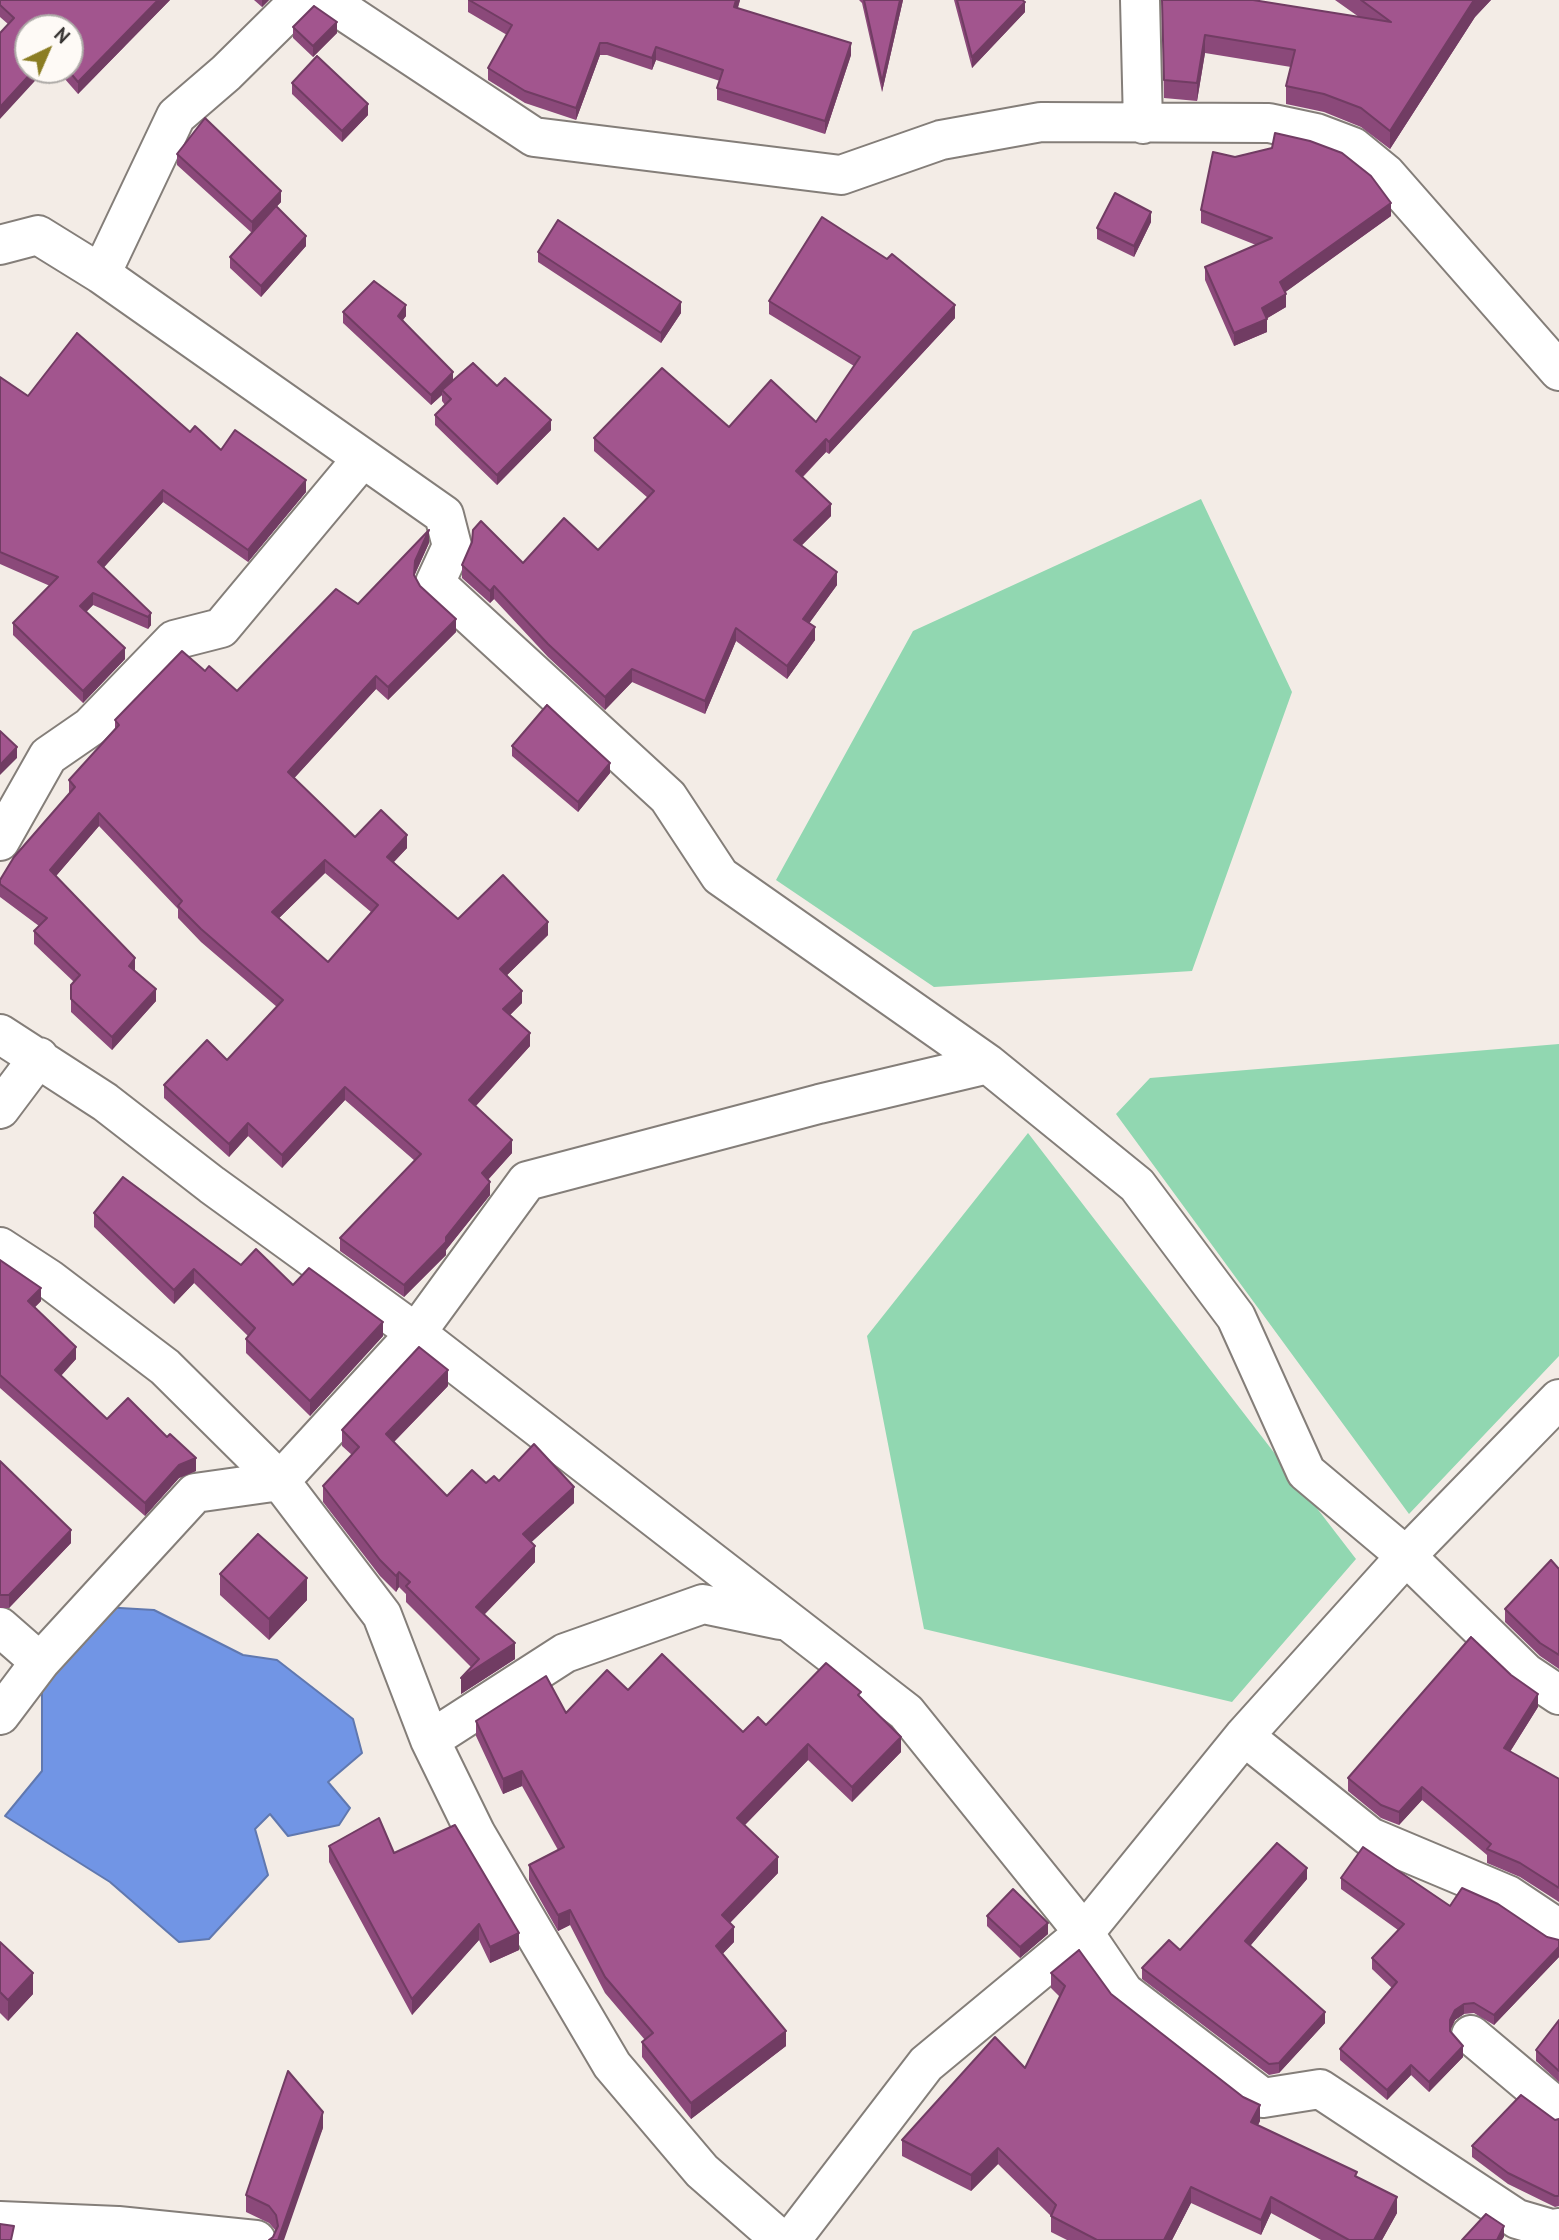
<!DOCTYPE html>
<html>
<head>
<meta charset="utf-8">
<style>
	body { margin:0 }
	#map { position:relative; width:1559px; height:2240px; overflow:hidden; background:#f3ece6; font-family:"PT Sans",sans-serif }
	canvas { display:block }
	.north { position:absolute; left:14px; top:14px; width:70px; height:70px; box-sizing:border-box; background:#fefaf6; border:2px solid #aeaba8; border-radius:50%; rotate:44deg; font-size:19px; font-weight:700; line-height:28px; text-align:center; color:#373432 }
	.north::after { content:''; display:block; margin:auto; width:24px; height:32px; background:#8b7d23; clip-path:polygon(50% 0,100% 100%,50% 72%,0 100%) }
</style>
</head>
<body>
<div id="map">
<canvas width="1559" height="2240"></canvas>
<div class="north">N</div>
</div>
<script>
const ctx = document.querySelector('canvas').getContext('2d');
ctx.lineJoin = 'round';
function paint(path, color) {
  ctx.fillStyle = color;
  ctx.fill(path, 'evenodd');
}
function shape(rows) {
  const path = new Path2D();
  for (const r of rows) {
    path.moveTo(r[0], r[1]);
    for (let i = 2; i < r.length; i += 2) path.lineTo(r[i], r[i + 1]);
  }
  return path;
}
function strokePath(path, color, width, dash) {
  ctx.strokeStyle = color;
  ctx.lineWidth = width;
  ctx.lineCap = dash ? 'butt' : 'round';
  ctx.setLineDash(dash || []);
  ctx.stroke(path);
}
const green = shape([
	[1201,499,1292,692,1192,971,934,987,776,880,913,631],
	[1559,1044,1559,1356,1409,1514,1116,1114,1150,1078],
	[1028,1133,1356,1559,1232,1702,924,1629,867,1336]
]);
const water = shape([
	[103,1607,154,1610,243,1655,277,1660,353,1719,362,1753,328,1782,350,1808,339,1825,288,1836,270,1814,255,1829,268,1875,209,1939,179,1942,110,1882,5,1816,42,1771,42,1682,103,1607]
]);
const street = shape([
	[327,0,534,137,841,175,941,140,1041,122,1269,123,1316,133,1353,147,1386,174,1559,371],
	[1140,0,1143,124],
	[0,245,38,235,101,274,176,116,226,73,300,0],
	[101,274,444,515,452,546,435,583,668,797,720,876,988,1064,1137,1185,1236,1317,1306,1472,1406,1556,1526,1673,1559,1695],
	[0,841,48,756,90,727,174,640,221,628,362,459],
	[0,1034,105,1102,212,1185,416,1333,906,1712,1084,1933,1124,1992,1263,2098,1320,2089,1517,2219,1555,2230,1559,2228],
	[0,1109,39,1057],
	[0,1247,49,1279,165,1367,280,1481,382,1615,430,1740,476,1834,612,2065,702,2171,781,2240],
	[0,1627,40,1662],
	[0,1715,40,1662,195,1493,280,1481,416,1333,527,1181,819,1104,988,1064],
	[1244,1736,1370,1837,1508,1895,1559,1929],
	[430,1740,565,1653,703,1604,780,1620],
	[1471,2035,1559,2109],
	[0,2221,118,2226,256,2240],
	[791,2240,926,2064,1084,1933,1244,1736,1406,1556,1559,1399]
]);
const wall = shape([
	[0,0,170,0,78,94,57,70,70,70,70,28,8,24,0,17],
	[254,0,269,0,262,7],
	[468,0,740,0,738,8,851,55,825,134,717,100,717,88,720,81,656,60,652,70,607,55,600,55,576,120,525,103,488,80,488,68,507,35,468,12],
	[859,0,903,0,882,92,862,3],
	[954,0,1022,0,1025,12,972,68],
	[1162,0,1359,17,1335,0,1491,0,1475,17,1390,149,1361,127,1324,112,1286,104,1286,86,1291,67,1205,53,1197,101,1164,98],
	[293,27,337,33,313,57,293,38],
	[292,83,368,115,342,142,292,94],
	[177,154,281,202,276,207,306,246,261,297,230,268,230,257,252,233,177,165],
	[1201,210,1391,216,1285,292,1286,307,1267,318,1267,332,1234,346,1205,280,1205,267,1256,245,1201,223],
	[1151,222,1134,257,1097,239,1097,228],
	[538,252,681,313,661,343,538,262],
	[769,301,955,318,829,454,826,452,803,477,831,516,801,546,837,585,809,623,815,640,787,679,736,641,705,714,632,682,605,710,548,657,494,599,490,603,462,578,462,565,523,563,598,550,648,498,594,451,594,438,729,427,816,422,854,366,769,314],
	[343,312,406,316,403,320,453,380,497,386,551,430,497,485,435,425,435,415,445,405,442,401,442,395,431,405,343,323],
	[0,377,28,396,190,432,221,450,306,492,248,562,163,502,103,568,151,613,151,625,148,629,93,605,86,612,125,659,83,703,13,635,13,623,50,586,0,564],
	[429,543,415,574,415,577,420,586,456,632,388,700,376,689,294,778,355,837,407,848,394,862,458,919,548,935,507,975,522,1003,510,1015,530,1046,476,1106,512,1153,488,1180,490,1195,446,1250,446,1255,404,1297,340,1251,340,1238,415,1161,345,1100,282,1168,248,1136,229,1157,164,1098,164,1085,227,1060,277,1007,201,942,178,918,178,909,99,826,56,876,135,971,156,1001,112,1050,71,1012,71,985,74,982,34,944,34,931,39,926,0,897,0,880,69,794,69,780,115,730,115,720,205,671,237,691,358,604],
	[325,873,371,912,328,962,279,918],
	[512,746,610,773,578,812,512,756],
	[94,1213,241,1265,293,1285,383,1336,310,1416,246,1353,246,1339,248,1336,194,1283,174,1304,94,1227],
	[0,1260,41,1301,35,1307,76,1359,61,1376,107,1419,196,1471,179,1478,145,1516,0,1388],
	[448,1386,394,1442,447,1496,486,1483,499,1481,574,1503,531,1542,535,1562,484,1615,515,1659,461,1694,471,1667,406,1602,406,1594,399,1587,396,1592,380,1576,323,1502,323,1486,352,1455,342,1446,342,1430],
	[0,1461,71,1543,9,1608,0,1608],
	[1559,1569,1559,1669,1540,1656,1505,1622,1505,1609],
	[220,1574,307,1600,269,1640,220,1595],
	[628,1690,743,1732,861,1697,901,1752,852,1802,808,1760,745,1825,778,1873,730,1923,734,1942,722,1954,786,2046,691,2119,642,2057,642,2042,645,2040,605,1993,570,1925,558,1931,529,1880,529,1865,558,1850,522,1786,503,1794,476,1736,476,1721,566,1713],
	[1538,1707,1510,1752,1559,1779,1559,1902,1520,1877,1487,1863,1487,1855,1422,1800,1399,1825,1381,1818,1348,1791,1348,1778],
	[329,1846,394,1853,519,1950,490,1963,479,1940,412,2015,329,1862],
	[1341,1878,1450,1906,1557,1940,1559,1940,1559,1957,1494,2025,1474,2013,1464,2014,1455,2020,1450,2031,1463,2057,1429,2092,1411,2075,1387,2100,1340,2060,1340,2049,1392,1988,1372,1969,1372,1958,1398,1930,1341,1889],
	[1307,1879,1250,1946,1325,2023,1279,2073,1269,2075,1142,1979,1142,1968,1180,1950],
	[987,1916,1048,1934,1020,1958,987,1926],
	[0,1942,33,1994,8,2021,0,2013],
	[1051,1973,1111,1994,1260,2121,1258,2125,1357,2177,1397,2213,1382,2240,1321,2240,1271,2213,1261,2235,1191,2203,1172,2240,1067,2240,1051,2232,1051,2216,998,2164,971,2191,902,2156,902,2140,1025,2068,1060,1997,1051,1988],
	[1559,2020,1559,2082,1536,2061,1536,2050],
	[1559,2119,1559,2206,1555,2207,1508,2184,1472,2157,1472,2146,1555,2120],
	[323,2128,273,2237,276,2231,269,2223,246,2212,246,2195]
]);
const shadedWall = shape([
	[158,0,170,0,78,94,78,82],
	[262,0,269,0,262,7],
	[736,0,740,0,734,19,734,7],
	[900,0,903,0,882,92,882,82],
	[1474,0,1491,0,1475,17,1390,149,1390,131],
	[1025,2,1025,12,972,68,972,57],
	[337,22,337,33,313,57,313,46],
	[1205,35,1205,53,1197,101,1197,83],
	[600,43,600,55,576,120,576,108],
	[851,43,851,55,825,134,825,121],
	[656,47,656,60,652,70,652,58],
	[34,70,45,70,0,119,0,107],
	[368,104,368,115,342,142,342,131],
	[281,191,281,202,252,233,252,222],
	[1391,203,1391,216,1280,296,1280,282],
	[1151,212,1151,222,1134,257,1134,246],
	[306,236,306,246,261,297,261,286],
	[1286,294,1286,307,1266,319,1267,319,1267,332,1234,346,1234,333,1262,308],
	[681,302,681,313,661,343,661,333],
	[406,305,406,316,398,326,398,316],
	[955,305,955,318,829,454,829,442],
	[453,372,453,383,442,390,442,395,431,405,431,395],
	[551,420,551,430,497,485,497,475],
	[826,439,826,452,796,483,796,471],
	[306,480,306,492,248,562,248,550],
	[163,490,163,502,98,574,98,562],
	[831,504,831,516,794,553,794,540],
	[429,530,429,543,415,574,414,588,415,561],
	[837,572,837,585,803,632,803,619],
	[494,586,494,599,490,603,490,591],
	[93,593,93,605,80,618,80,606],
	[151,613,151,625,148,629,148,617],
	[456,619,456,632,388,700,388,687],
	[815,627,815,640,787,679,787,666],
	[736,628,736,641,705,714,705,701],
	[125,648,125,659,83,703,83,691],
	[632,669,632,682,605,710,605,697],
	[376,676,376,689,288,785,288,772],
	[17,747,17,758,0,775,0,765],
	[610,763,610,773,578,812,578,802],
	[99,813,99,826,50,883,50,870],
	[407,835,407,848,387,869,387,857],
	[325,860,325,873,272,925,272,912],
	[548,922,548,935,500,982,500,969],
	[135,958,135,971,129,966],
	[156,989,156,1001,112,1050,112,1037],
	[522,991,522,1003,503,1022,503,1009],
	[530,1033,530,1046,469,1113,469,1100],
	[345,1087,345,1100,282,1168,282,1155],
	[248,1123,248,1136,229,1157,229,1144],
	[512,1140,512,1153,482,1186,482,1173],
	[490,1182,490,1195,446,1250,446,1255,404,1297,404,1285,446,1237],
	[194,1269,194,1283,174,1304,174,1290],
	[41,1288,41,1301,28,1314,28,1301],
	[383,1322,383,1336,310,1416,310,1401],
	[76,1347,76,1359,55,1382,55,1370],
	[448,1370,448,1386,386,1450,386,1434],
	[196,1458,196,1471,179,1478,145,1516,145,1503,179,1465],
	[574,1487,574,1503,523,1550,523,1534],
	[71,1530,71,1543,9,1608,9,1595],
	[535,1546,535,1562,476,1623,476,1607],
	[399,1572,399,1587,396,1592,396,1576],
	[307,1578,307,1600,269,1640,269,1619],
	[515,1643,515,1659,461,1694,461,1678],
	[1538,1694,1538,1707,1504,1761,1504,1748],
	[901,1737,901,1752,852,1802,852,1787],
	[808,1744,808,1760,737,1833,737,1818],
	[522,1771,522,1786,503,1794,503,1779],
	[1422,1787,1422,1800,1399,1825,1399,1812],
	[778,1857,778,1873,722,1931,722,1915],
	[1307,1868,1307,1879,1245,1952,1245,1941],
	[570,1910,570,1925,558,1931,558,1915],
	[1048,1923,1048,1934,1020,1958,1020,1947],
	[479,1924,479,1940,412,2015,412,1999],
	[734,1927,734,1942,716,1961,716,1946],
	[519,1933,519,1950,490,1963,490,1947],
	[1559,1947,1559,1957,1494,2025,1494,2015],
	[33,1973,33,1994,8,2021,8,2000],
	[1464,2004,1464,2014,1455,2020,1450,2031,1450,2020,1455,2010],
	[1325,2012,1325,2023,1279,2073,1279,2063],
	[786,2031,786,2046,691,2119,691,2103],
	[1463,2046,1463,2057,1429,2092,1429,2082],
	[1411,2065,1411,2075,1387,2100,1387,2090],
	[1260,2105,1260,2121,1251,2138,1251,2122],
	[323,2112,323,2128,284,2240,278,2240],
	[998,2148,998,2164,971,2191,971,2175],
	[1191,2187,1191,2203,1172,2240,1164,2240],
	[1271,2197,1271,2213,1261,2235,1261,2220],
	[1397,2197,1397,2213,1382,2240,1374,2240],
	[1504,2226,1504,2237,1502,2240,1497,2240]
]);
const building = shape([
	[0,0,158,0,78,82,68,70,70,70,70,28,28,28,28,70,34,70,0,107,0,33,14,18,0,5,0,0],
	[469,0,736,0,734,7,851,43,825,121,717,88,723,70,656,47,652,58,607,43,600,43,576,108,525,91,488,68,512,25,469,0],
	[864,0,900,0,882,82,864,0],
	[957,0,1022,0,1025,2,972,57,957,0],
	[1162,0,1253,0,1391,22,1361,0,1474,0,1390,131,1361,108,1324,94,1286,86,1295,50,1205,35,1197,83,1164,80,1162,0],
	[314,6,337,22,313,46,293,27,314,6],
	[317,56,368,104,342,131,292,83,317,56],
	[205,118,281,191,252,222,177,154,205,118],
	[1275,133,1310,141,1342,153,1371,176,1391,203,1280,282,1286,294,1262,308,1267,319,1234,333,1205,267,1272,238,1201,210,1213,152,1235,157,1272,148,1275,133],
	[1115,193,1151,212,1134,246,1097,228,1115,193],
	[276,206,306,236,261,286,230,257,276,206],
	[822,217,887,259,892,254,955,305,829,442,826,439,796,471,831,504,794,540,837,572,803,619,815,627,787,666,736,628,705,701,632,669,605,697,548,644,494,586,490,591,462,565,472,542,473,530,481,521,523,563,564,518,598,550,654,491,594,438,662,368,729,427,771,380,816,422,860,357,769,301,822,217],
	[558,220,681,302,661,333,538,252,558,220],
	[374,281,406,305,398,316,453,372,431,395,343,312,374,281],
	[77,333,190,432,195,426,221,450,235,430,306,480,248,550,163,490,98,562,151,613,148,617,93,593,80,606,125,648,83,691,13,623,58,577,0,552,0,377,28,396,77,333],
	[473,363,497,386,505,378,551,420,497,475,435,415,451,399,442,390,473,363],
	[429,530,415,561,414,575,420,586,456,619,388,687,376,676,288,772,355,837,381,810,407,835,387,857,458,919,503,875,548,922,500,969,522,991,503,1009,530,1033,469,1100,512,1140,482,1173,490,1182,446,1237,446,1242,404,1285,340,1238,421,1154,345,1087,282,1155,248,1123,229,1144,164,1085,207,1040,227,1060,283,1000,201,929,178,906,182,901,99,813,50,870,135,958,129,966,156,989,112,1037,71,999,71,985,80,975,34,931,47,918,0,884,0,880,14,857,75,787,69,780,119,725,115,720,182,651,205,671,209,666,237,691,336,589,358,604,429,530],
	[325,860,378,905,328,962,272,912,325,860],
	[547,705,610,763,578,802,512,746,547,705],
	[0,731,17,747,0,765,0,731],
	[123,1177,241,1265,256,1249,293,1285,309,1268,383,1322,310,1401,246,1339,255,1328,194,1269,174,1290,94,1213,123,1177],
	[0,1260,41,1288,28,1301,76,1347,55,1370,107,1419,128,1398,167,1437,170,1434,196,1458,179,1465,145,1503,0,1375,0,1260],
	[419,1347,448,1370,386,1434,447,1496,472,1470,486,1483,494,1476,499,1481,534,1444,574,1487,523,1534,535,1546,476,1607,515,1643,461,1678,479,1659,406,1586,410,1582,399,1572,396,1576,380,1560,323,1486,359,1447,342,1430,419,1347],
	[0,1461,71,1530,9,1595,0,1595,0,1461],
	[258,1534,307,1578,269,1619,220,1574,258,1534],
	[1551,1560,1559,1569,1559,1655,1540,1643,1505,1609,1551,1560],
	[1471,1637,1511,1675,1538,1694,1504,1748,1559,1779,1559,1888,1520,1863,1487,1849,1491,1844,1422,1787,1399,1812,1381,1805,1348,1778,1471,1637],
	[662,1654,743,1732,758,1717,766,1725,826,1663,861,1692,858,1695,901,1737,852,1787,808,1744,737,1818,778,1857,722,1915,734,1927,716,1946,786,2031,691,2103,642,2042,653,2033,605,1977,570,1910,558,1915,529,1865,564,1847,522,1771,503,1779,476,1721,546,1676,566,1713,607,1670,628,1690,662,1654],
	[379,1818,394,1853,455,1825,519,1933,490,1947,479,1924,412,1999,329,1846,379,1818],
	[1277,1843,1307,1868,1245,1941,1325,2012,1279,2063,1269,2064,1142,1968,1169,1940,1180,1950,1277,1843],
	[1363,1847,1450,1906,1462,1888,1498,1904,1547,1937,1559,1940,1559,1947,1494,2015,1474,2003,1464,2004,1455,2010,1450,2020,1450,2031,1463,2046,1429,2082,1411,2065,1387,2090,1340,2049,1397,1982,1372,1958,1404,1924,1341,1878,1363,1847],
	[1013,1889,1048,1923,1020,1947,987,1916,1013,1889],
	[0,1942,33,1973,8,2000,0,1992,0,1942],
	[1079,1950,1111,1994,1243,2097,1260,2105,1251,2122,1357,2172,1355,2176,1397,2197,1374,2240,1349,2240,1271,2197,1261,2220,1191,2187,1164,2240,1097,2240,1051,2216,1056,2205,998,2148,971,2175,902,2140,995,2037,1025,2068,1065,1986,1051,1973,1079,1950],
	[1559,2020,1559,2071,1536,2050,1559,2020],
	[288,2071,323,2112,278,2240,269,2240,273,2237,278,2226,276,2215,269,2206,246,2195,288,2071],
	[1521,2095,1555,2120,1559,2119,1559,2196,1555,2196,1508,2173,1472,2146,1521,2095],
	[1486,2214,1504,2226,1497,2240,1462,2240,1486,2214],
	[0,2224,14,2226,11,2240,0,2240,0,2224]
]);
paint(green, '#91d7b1');
paint(water, '#7195e5');
strokePath(water, '#6078af', 2);
strokePath(street, '#847e79', 42);
strokePath(street, '#fff', 38);
paint(wall, '#8b497a');
paint(shadedWall, '#713c63');
paint(building, '#a2558e');
strokePath(building, '#713c63', 2);
</script>
</body>
</html>
